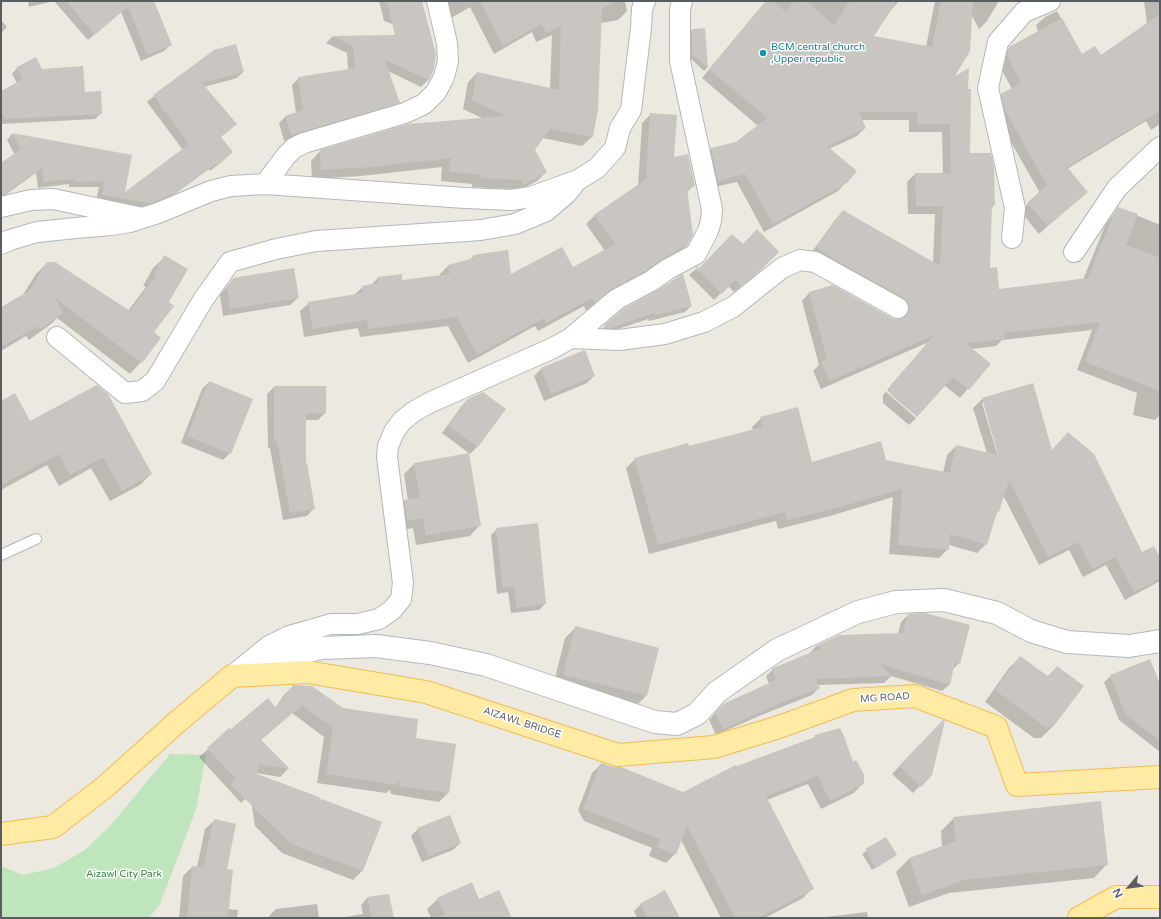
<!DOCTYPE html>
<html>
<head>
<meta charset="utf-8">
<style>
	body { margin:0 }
	#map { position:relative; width:1161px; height:919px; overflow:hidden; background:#ece9e0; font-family:"Varela Round",sans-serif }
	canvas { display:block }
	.frame { position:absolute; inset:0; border:2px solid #595d62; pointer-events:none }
	.north { position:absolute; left:1109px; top:867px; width:40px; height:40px; -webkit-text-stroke:3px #fff; paint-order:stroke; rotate:242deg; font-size:11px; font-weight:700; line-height:16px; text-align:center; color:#595d62 }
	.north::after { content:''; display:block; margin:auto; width:14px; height:18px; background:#595d62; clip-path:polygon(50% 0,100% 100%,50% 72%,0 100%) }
</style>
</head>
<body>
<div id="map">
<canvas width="1161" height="919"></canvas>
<div class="frame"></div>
<div class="north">N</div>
</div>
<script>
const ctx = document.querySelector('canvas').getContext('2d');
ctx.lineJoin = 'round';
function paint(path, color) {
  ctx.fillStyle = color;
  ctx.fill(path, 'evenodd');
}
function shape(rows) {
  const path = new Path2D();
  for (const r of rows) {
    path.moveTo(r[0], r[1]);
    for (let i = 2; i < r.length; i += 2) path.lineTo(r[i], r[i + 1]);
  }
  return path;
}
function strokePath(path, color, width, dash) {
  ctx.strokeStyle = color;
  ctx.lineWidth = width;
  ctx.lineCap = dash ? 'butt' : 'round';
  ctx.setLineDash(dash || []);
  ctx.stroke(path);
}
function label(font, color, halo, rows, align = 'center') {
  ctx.font = font + ' "Varela Round",sans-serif';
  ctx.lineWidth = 3;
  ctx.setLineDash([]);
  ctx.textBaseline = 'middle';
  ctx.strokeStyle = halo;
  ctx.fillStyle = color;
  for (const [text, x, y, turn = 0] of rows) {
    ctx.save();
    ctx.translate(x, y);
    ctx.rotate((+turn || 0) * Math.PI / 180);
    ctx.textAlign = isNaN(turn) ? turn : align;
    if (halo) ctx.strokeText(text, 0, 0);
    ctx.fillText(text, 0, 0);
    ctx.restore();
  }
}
const green = shape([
	[170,754,206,755,196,809,160,904,149,918,1,918,1,866,23,875,54,868,85,850,110,826]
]);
const shadow = shape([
	[28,1,153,1,170,45,164,51,141,61,121,12,88,40,54,1,29,7],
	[379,1,421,1,421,34,384,21],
	[441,1,625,1,627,11,618,20,601,23,592,137,582,146,542,138,534,149,546,172,537,181,514,193,512,189,472,187,472,184,441,181,442,167,361,176,312,179,311,161,320,151,484,119,463,109,468,82,477,73,550,89,552,35,536,42,532,32,494,54,470,7,451,18],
	[766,1,899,1,869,36,926,47,935,1,999,1,987,21,979,29,971,14,952,79,967,90,969,154,994,205,991,208,989,269,999,290,1083,280,1106,223,1119,208,1160,225,1160,415,1155,420,1133,415,1137,393,1077,370,1092,330,1002,340,996,346,972,349,989,364,960,398,944,385,917,416,887,390,886,392,916,418,909,425,883,403,883,395,929,342,821,389,813,371,819,365,802,301,810,292,892,319,901,320,902,316,809,256,835,220,843,211,933,263,935,214,908,214,907,182,915,174,943,174,942,132,909,132,909,120,861,120,865,128,857,136,829,149,846,182,838,191,764,232,737,182,710,188,703,157,711,149,736,143,758,126,702,78],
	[1144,1,1160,1,1160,124,1151,130,1146,121,1067,169,1086,192,1039,234,1020,211,1040,193,996,116,994,104,1002,95,1012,89,999,65,1001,57,1009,48,1038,32,1036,25,1045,17,1057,11,1097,86,1147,24],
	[1,20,7,27,1,33],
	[704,29,707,68,704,71,689,57,689,33,692,30],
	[430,36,433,69,428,80,421,87,388,71,399,102,392,109,284,141,279,123,286,116,296,113,292,85,299,78,348,70,347,53,326,43,332,37],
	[214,51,243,72,237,78,204,87,226,158,210,171,209,169,168,199,143,209,96,201,99,187,69,187,69,184,38,188,36,173,1,198,1,164,15,155,7,140,12,134,131,156,124,194,183,150,147,102,154,96],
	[35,58,42,70,84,93,101,113,95,119,1,124,1,92,17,83,12,74,17,68],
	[651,114,673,159,694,185,686,193,687,245,678,254,652,268,635,280,602,297,586,311,584,306,538,331,535,326,468,363,448,326,360,337,358,328,304,337,300,311,309,303,354,295,363,287,371,285,378,278,401,281,440,276,440,274,448,266,469,260,474,256,511,276,572,268,605,251,586,224,595,215,638,186,642,123],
	[732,235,743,245,778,252,754,276,734,292,728,286,714,300,689,275,697,268,697,271],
	[165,257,168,302,153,332,141,362,130,374,57,318,51,324,29,340,26,336,1,351,1,308,22,296,36,274,47,263,128,311,146,287,143,286,153,268],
	[233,279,298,298,290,305,223,316,220,295],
	[657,292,691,306,685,312,649,321,648,319,603,334,599,332,605,326],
	[584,351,594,376,587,383,544,401,534,376,541,369],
	[209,382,230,453,223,460,181,443,202,389],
	[1033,384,1051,451,1068,433,1142,553,1160,560,1160,581,1125,600,1106,565,1083,577,1069,550,1039,565,1003,495,998,512,995,515,986,544,977,553,949,545,948,549,939,558,889,554,893,497,830,516,778,529,776,521,649,554,626,468,635,459,688,448,753,431,752,427,761,418,811,463,886,461,943,473,947,455,956,446,987,453,973,408,982,399],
	[982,403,984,403,1001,459,999,460],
	[274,387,325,413,318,420,305,420,305,464,314,508,307,516,283,520,270,448,268,448,267,394],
	[468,399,504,410,477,447,470,454,442,433,461,407],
	[1,402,30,422,151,474,140,485,110,501,91,468,59,486,47,465,1,490],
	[414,464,480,525,470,536,416,545,413,528,396,531,394,512,405,501,408,500,404,474],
	[497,529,545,604,539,610,511,613,508,592,497,594,491,535],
	[908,615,959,663,952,670,949,685,942,691,891,676,884,683,817,685,819,688,812,695,759,716,716,735,709,720,716,712,769,684,766,676,773,669,812,653,810,653,816,646,839,636,898,634,901,622],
	[576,627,658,648,646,696,635,707,553,686,565,638],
	[1020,657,1047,677,1057,667,1052,727,1041,738,1034,738,985,702,1009,668],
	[1111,676,1160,687,1160,752,1119,720,1104,682],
	[293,686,414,739,448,793,439,802,391,794,390,790,386,793,317,783,324,737,292,713,260,741,288,769,280,777,256,773,254,779,321,801,322,800,381,822,362,871,353,880,282,853,255,826,250,794,241,803,199,757,208,749,231,731,275,708,284,695],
	[936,728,931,775,913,793,892,774],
	[815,736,852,763,863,783,854,793,821,809,808,784,767,800,812,889,803,898,765,918,721,918,681,840,675,854,666,863,649,856,652,848,584,821,578,810,592,773,601,764,683,793,813,739],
	[954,818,1107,864,1094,878,949,893,909,907,896,872,909,859,942,847,941,831],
	[215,820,225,870,228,909,238,910,237,918,179,918,183,876,192,867,197,867,205,829],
	[418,829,460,843,453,850,422,862,411,836],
	[886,838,895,855,872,870,862,854],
	[368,897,393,918,339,918,363,914,361,905],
	[438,899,478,900,511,918,431,918,427,909],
	[317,904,319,918,269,918,269,916,276,909],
	[641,904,679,918,637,918,634,911],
	[867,912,868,918,825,918,826,917]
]);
const building = shape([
	[66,1,154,1,172,45,147,55,128,6,95,35],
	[387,1,422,1,436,54,434,69,429,80,385,60,400,103,291,135,285,116,303,110,298,77,355,68,353,46,332,36,395,35],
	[480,1,617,1,602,8,598,109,593,137,550,129,535,150,547,172,524,185,521,180,481,178,481,175,449,172,451,158,371,167,321,170,320,150,408,124,506,116,472,100,477,72,559,90,561,26,546,33,541,24,503,46],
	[766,1,773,1,786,12,794,1,806,1,834,25,850,1,897,1,874,36,932,47,941,1,973,1,970,51,955,76,969,68,968,89,971,89,970,153,991,153,994,167,995,205,992,205,990,268,997,267,999,289,1088,278,1114,213,1118,207,1138,214,1126,245,1160,258,1160,391,1085,362,1100,322,1004,333,1005,339,966,343,991,364,969,390,953,377,917,417,890,394,890,386,934,335,860,368,858,366,859,368,829,381,821,362,827,359,809,292,833,285,892,318,898,319,904,318,908,314,909,307,908,302,904,298,832,258,816,247,843,210,940,266,943,206,916,206,915,173,951,173,950,124,917,124,917,112,859,112,866,128,827,146,857,171,847,183,773,224,745,174,718,181,711,148,736,142,767,118,709,69],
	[1160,14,1160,111,1067,167,1088,192,1048,226,1027,203,1047,185,1004,108,1001,94,1021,83,1007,56,1009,47,1062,18,1082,54,1095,46,1101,55],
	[705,28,708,68,692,54,692,29],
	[236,44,244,72,202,83,237,124,221,137,233,152,217,166,215,164,176,193,150,203,102,195,104,181,75,182,75,179,44,182,42,168,5,194,1,195,1,163,21,149,12,133,132,155,125,192,189,144,153,95,214,50],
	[36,57,42,69,83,66,85,92,101,91,102,114,5,119,1,112,1,91,23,79,17,67],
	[650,113,677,115,674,157,688,154,695,186,687,188,693,235,687,246,678,250,676,249,677,251,661,260,645,271,611,289,595,303,592,298,546,323,544,318,477,355,457,317,368,329,367,320,313,329,308,302,363,293,362,286,378,283,378,277,402,274,402,280,450,274,448,265,474,258,473,255,508,250,511,274,562,247,573,267,615,244,594,215,646,179],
	[757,229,779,252,762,269,741,286,735,280,722,294,695,267,697,266,698,269,732,234,743,244],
	[164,255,188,269,169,302,174,306,154,332,161,338,142,363,55,298,63,313,40,329,38,326,1,347,1,307,29,291,47,262,55,262,130,311,156,276,154,274],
	[294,268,299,298,230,309,227,287,233,278],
	[683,274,692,306,655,315,654,313,610,328,605,328,604,325,623,309,656,291],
	[585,350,595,376,551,394,541,368],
	[209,381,253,399,231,454,187,436],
	[1033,383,1052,450,1068,432,1094,454,1142,552,1154,546,1160,558,1160,579,1134,592,1116,557,1092,569,1078,542,1048,557,1009,480,999,512,997,512,987,545,950,534,949,550,898,545,902,489,840,507,787,520,785,512,658,545,634,458,688,443,689,446,763,427,760,417,798,407,812,462,881,441,886,460,950,473,956,445,998,455,982,398],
	[97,385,108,394,152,474,122,491,103,457,70,475,59,454,1,485,1,401,15,393,30,421],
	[274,386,326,386,326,413,306,414,306,463,307,463,315,509,290,513,277,441,274,441],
	[483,392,506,409,478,447,448,426,468,399],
	[469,453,481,526,426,535,423,518,407,521,404,500,420,497,414,463],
	[538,523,546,604,517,608,514,586,503,588,496,528],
	[925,613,970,625,960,664,955,662,950,685,880,664,892,676,815,679,820,688,785,701,723,729,715,712,723,704,776,680,772,669,773,668,822,648,816,646,839,635,903,633,908,614],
	[575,626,659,648,647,696,563,675],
	[1020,656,1049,677,1057,666,1084,686,1053,727,1045,727,995,690],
	[1150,659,1160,684,1160,741,1125,714,1110,675],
	[293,685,312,686,343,708,418,719,416,738,456,744,449,793,400,786,398,780,396,785,326,774,333,728,302,705,261,740,290,769,259,764,257,774,319,797,322,801,322,799,382,822,363,871,291,844,230,784,235,778,207,748,229,728,231,729,268,698,276,708],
	[943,720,945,721,932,775,921,787,899,766],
	[840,728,844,736,853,762,856,760,864,775,864,784,830,801,818,776,766,796,814,889,758,918,735,918,687,826,676,855,657,847,660,839,583,809,601,763,614,767,621,767,683,792,736,765,737,766,815,737,815,735],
	[1101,801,1108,865,963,880,922,895,909,858,956,841,953,817],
	[450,815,461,843,429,856,417,828],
	[214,819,236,824,227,869,233,870,228,918,187,918,192,866,203,867],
	[886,837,897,855,876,868,865,849],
	[472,882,479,899,499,890,512,918,436,918,445,914,437,898],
	[665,890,680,918,648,918,640,904],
	[389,894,394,918,372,918,367,897]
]);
const lane = shape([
	[1,555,36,539]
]);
const street = shape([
	[265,184,286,156,294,148,304,143,405,113,424,104,436,92,444,77,448,61,447,43,437,1],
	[1,207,31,200,53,199,138,217],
	[1012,238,1015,208,988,88,998,42,1024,12,1050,1],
	[1,244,10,240,37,232,76,228,111,225,130,222,158,213,211,191,231,186,265,184,465,198,511,200,531,197,578,180,597,168,615,148,620,128,631,110,641,28,642,9,645,1],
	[1074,252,1117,188,1160,147],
	[57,337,125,393,142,391,155,381,203,300,230,262,276,249,316,241,481,230,515,224,546,211,566,194,573,186],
	[571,338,619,340,665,334,704,322,733,307,782,268,800,260,815,262,898,308],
	[237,672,269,646,289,636,331,624,358,624,379,619,392,610,401,599,403,583,387,457,388,446,394,432,402,421,413,412,429,403,553,348,571,338,617,299,651,281,668,269,696,254,708,231,711,221,712,209,680,61,680,10,682,1]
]);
const secondary = shape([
	[240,674,280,658,321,648,376,646,430,653,486,665,655,722,677,724,697,714,717,692,777,650,858,612,896,602,944,600,997,613,1031,631,1067,642,1129,646,1160,641]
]);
const primary = shape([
	[1,834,53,827,106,786,176,723,232,676,307,672,426,692,618,755,714,747,779,727,853,700,915,696,996,727,1017,785,1160,777],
	[1079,918,1116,897,1160,897]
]);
const markers = [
	[763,53,4,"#0f9aa8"]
];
const cultureNames = [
	["BCM central church",771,47],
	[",Upper republic",771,59]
];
const streetNames = [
	["MG ROAD",885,698,-4],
	["AIZAWL BRIDGE",522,723,18]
];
const parkNames = [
	["Aizawl City Park",124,874]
];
paint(green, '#bee5bc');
paint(shadow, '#0003');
paint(building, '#c9c5c0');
strokePath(lane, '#b3b7bb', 12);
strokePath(street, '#b3b7bb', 22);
strokePath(secondary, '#b4b8be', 24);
strokePath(primary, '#f2bc54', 24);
strokePath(lane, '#fff', 10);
strokePath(street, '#fff', 20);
strokePath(secondary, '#fff', 22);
strokePath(primary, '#ffeba3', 22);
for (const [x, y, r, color] of markers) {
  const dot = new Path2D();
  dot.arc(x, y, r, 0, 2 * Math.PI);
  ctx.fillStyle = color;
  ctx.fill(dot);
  strokePath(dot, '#fff', 1.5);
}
label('10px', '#0d838f', '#fff', cultureNames, 'left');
label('10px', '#595d62', '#fff', streetNames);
label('10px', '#358634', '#fff', parkNames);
</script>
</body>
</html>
